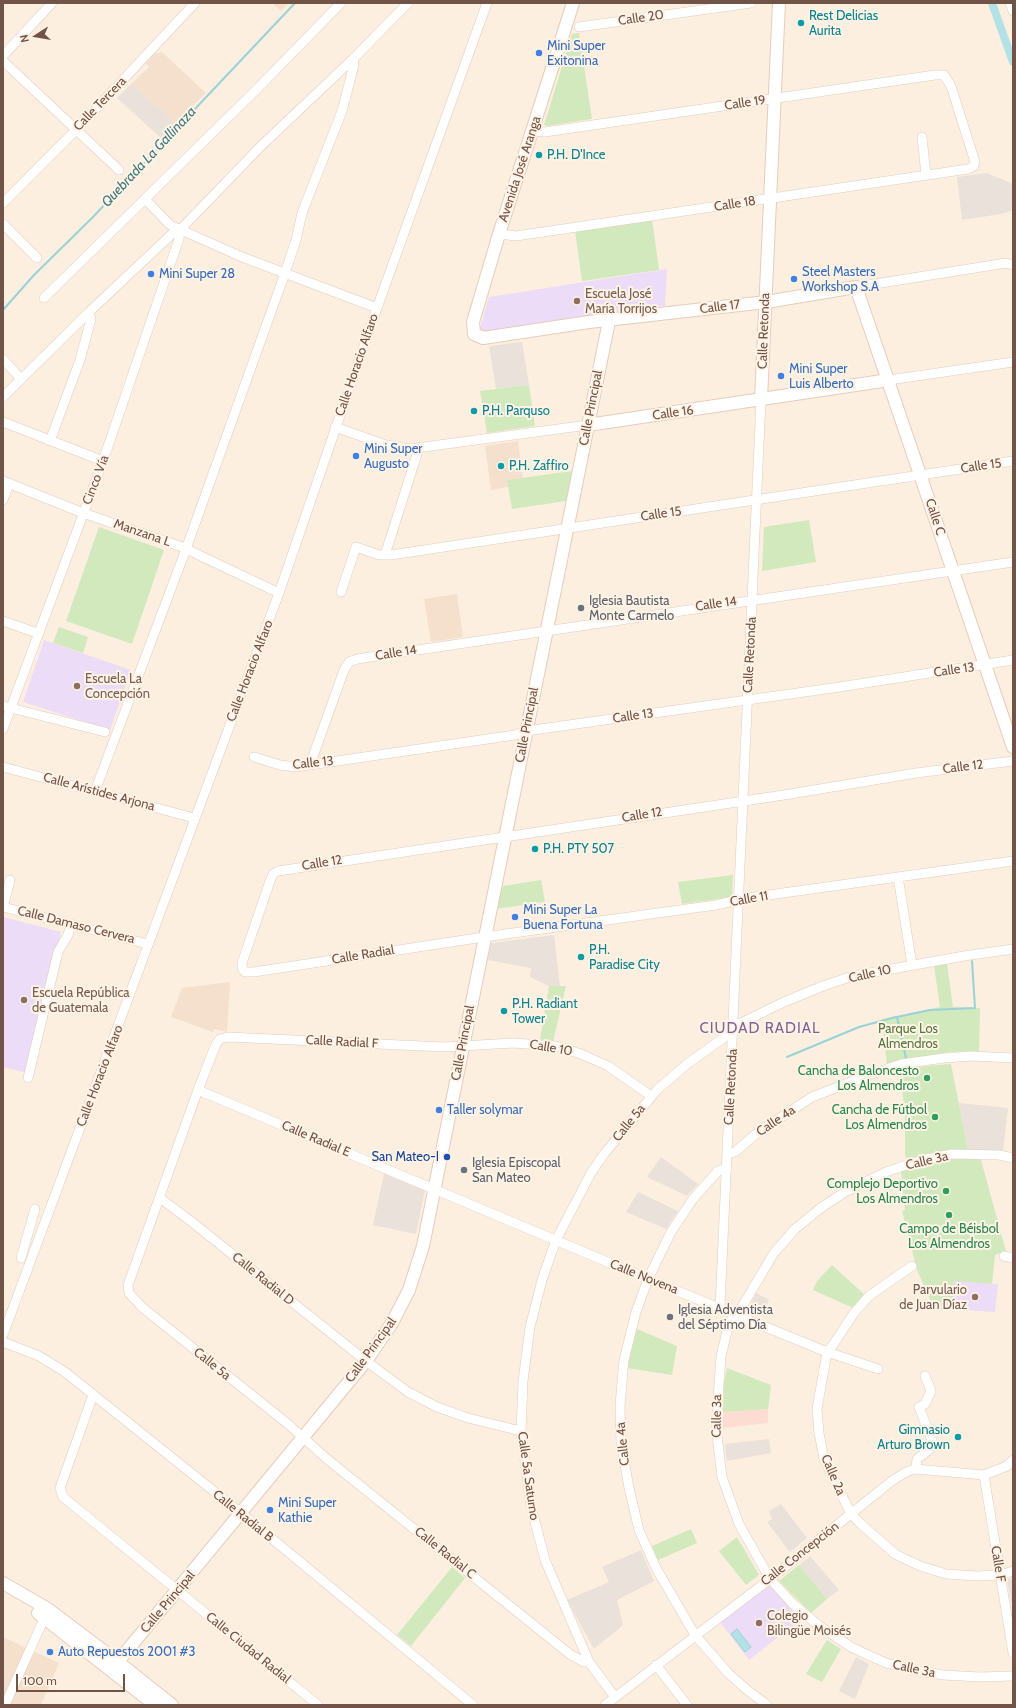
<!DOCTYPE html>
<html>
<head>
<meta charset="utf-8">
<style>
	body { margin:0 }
	#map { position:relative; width:1016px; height:1708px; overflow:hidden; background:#fcefdf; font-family:Cabin,sans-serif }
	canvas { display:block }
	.frame { position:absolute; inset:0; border:4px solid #725347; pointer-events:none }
	.north { position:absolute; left:16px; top:16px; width:40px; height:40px; -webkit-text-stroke:3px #fff3e5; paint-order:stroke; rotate:258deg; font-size:11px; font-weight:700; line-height:16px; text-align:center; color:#725347 }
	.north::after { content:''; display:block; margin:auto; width:14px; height:18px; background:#725347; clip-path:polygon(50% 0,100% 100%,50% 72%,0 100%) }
	.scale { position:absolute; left:16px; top:1674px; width:109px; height:18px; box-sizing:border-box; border:2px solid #725347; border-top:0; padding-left:5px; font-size:12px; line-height:14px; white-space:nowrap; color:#725347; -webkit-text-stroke:3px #fff3e5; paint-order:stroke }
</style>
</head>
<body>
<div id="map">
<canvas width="1016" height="1708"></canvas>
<div class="frame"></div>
<div class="north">N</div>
<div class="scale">100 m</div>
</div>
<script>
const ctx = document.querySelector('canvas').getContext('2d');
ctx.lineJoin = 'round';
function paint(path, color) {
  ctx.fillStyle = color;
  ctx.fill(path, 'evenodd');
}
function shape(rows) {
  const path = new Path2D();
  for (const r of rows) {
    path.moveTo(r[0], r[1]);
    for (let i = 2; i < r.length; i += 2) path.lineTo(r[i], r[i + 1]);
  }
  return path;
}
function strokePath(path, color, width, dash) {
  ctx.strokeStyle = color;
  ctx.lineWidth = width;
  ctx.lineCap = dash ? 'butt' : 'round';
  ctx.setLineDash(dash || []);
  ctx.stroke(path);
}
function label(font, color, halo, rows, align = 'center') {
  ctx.font = font + ' Cabin,sans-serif';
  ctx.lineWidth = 4;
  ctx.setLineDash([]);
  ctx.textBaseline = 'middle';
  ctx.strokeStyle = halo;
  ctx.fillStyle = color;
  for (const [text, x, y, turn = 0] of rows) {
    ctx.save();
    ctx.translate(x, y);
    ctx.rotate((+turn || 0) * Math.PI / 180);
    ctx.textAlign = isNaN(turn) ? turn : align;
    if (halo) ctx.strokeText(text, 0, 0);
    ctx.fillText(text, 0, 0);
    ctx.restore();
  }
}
const residential = shape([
	[272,3,289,3,281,11],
	[162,52,206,93,175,123,132,83,149,67,146,63,154,54],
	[518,441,523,478,507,480,508,487,491,490,485,446],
	[457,594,463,637,431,642,424,599],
	[230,982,227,1032,214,1029,213,1032,171,1017,182,988],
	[3,1637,59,1663,41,1705,3,1705]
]);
const commercial = shape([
	[768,1409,768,1423,723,1428,723,1412]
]);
const industrial = shape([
	[132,83,175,123,161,138,117,98],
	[987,173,1013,184,1013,210,1001,214,962,220,957,177],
	[522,342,529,385,496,389,489,346],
	[554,935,560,986,549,986,530,977,531,968,488,960,491,943],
	[959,1103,1008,1108,1003,1151,968,1150],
	[661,1157,698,1184,687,1196,647,1177],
	[384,1174,425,1190,416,1234,373,1225],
	[638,1192,678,1211,666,1229,626,1212],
	[756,1293,769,1300,763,1312,750,1305],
	[769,1439,771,1453,727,1461,725,1444],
	[781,1504,807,1538,790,1552,767,1522,772,1519,769,1511],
	[641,1550,654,1581,617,1600,623,1625,594,1649,567,1600,609,1582,602,1567],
	[810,1556,839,1590,827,1599,799,1565],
	[1013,1578,1013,1601,1011,1602,1007,1579],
	[856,1657,869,1664,855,1699,839,1691]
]);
const education = shape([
	[667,269,665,306,483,333,479,331,489,297],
	[44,640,131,670,110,730,23,702],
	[3,917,61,932,27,1073,3,1067],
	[954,1281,998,1284,995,1312,952,1309],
	[769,1584,800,1620,749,1660,720,1622]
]);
const green = shape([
	[579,33,592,119,547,126,544,125,572,34],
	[652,219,659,270,582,281,575,231],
	[529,385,535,426,487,433,480,391],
	[572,471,566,501,512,509,507,480],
	[809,520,816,562,762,571,764,527],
	[99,527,164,550,132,644,66,621],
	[59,627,88,637,83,653,53,643],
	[733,875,732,897,682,904,678,882],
	[541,880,545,902,496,909,503,886],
	[947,964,953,1007,980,1008,979,1051,949,1052,887,1066,882,1019,940,1007,934,966],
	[549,986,566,986,553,1042,540,1039],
	[951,1064,968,1150,981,1160,1006,1251,995,1255,992,1284,954,1281,952,1309,935,1311,917,1270,902,1211,905,1210,901,1172,907,1161,905,1154,905,1113,900,1072,925,1066],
	[832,1265,864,1294,853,1308,813,1290,817,1281],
	[637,1329,677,1346,672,1375,627,1368],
	[727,1368,771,1385,768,1409,723,1412,724,1383],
	[691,1529,697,1543,658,1560,652,1546],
	[737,1537,759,1575,746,1585,719,1551],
	[799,1565,827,1599,811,1613,779,1581],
	[452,1567,465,1578,411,1646,397,1635],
	[827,1640,841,1649,822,1682,806,1674]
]);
const water = shape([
	[737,1629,751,1647,745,1652,731,1634,737,1629]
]);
const stream = shape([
	[3,310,34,275,92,218,295,3],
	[787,1057,859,1027,896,1017],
	[906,1058,897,1017,930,1010,975,1008,972,961]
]);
const canal = shape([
	[992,3,1013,62]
]);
const street = shape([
	[1010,3,1013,11],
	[579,27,751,3],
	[3,56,52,3],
	[3,61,119,170],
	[922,137,926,175],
	[145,199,170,225,242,257,377,308],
	[3,203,76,130,195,3],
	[3,224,37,258],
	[499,234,516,236,968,169,974,166,975,162,951,86,944,75,935,75,545,132,533,131],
	[856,287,1006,263,1013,265],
	[44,298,256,90,341,3],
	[3,359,21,379],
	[889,380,1013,362],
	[3,397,88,313,173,233,180,230,261,146,353,59,408,3],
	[3,422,103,461],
	[335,427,386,445,409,449,588,425],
	[50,441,80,360,91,319,88,313],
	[3,481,83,513,182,547,279,593],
	[3,500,9,483],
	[385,555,419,448],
	[341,592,356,547,379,555,391,555,1013,461],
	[3,621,37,633],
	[3,706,105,732],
	[3,729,103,461,179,239,180,230],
	[254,757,280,765,296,767,515,735,526,731,833,688,1013,660],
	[1013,761,916,773,784,795,278,871,273,874,270,881,242,963,242,968,245,972,254,972,484,937,716,905,747,898,1013,861],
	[310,765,344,670,349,662,357,659,1013,562],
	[3,767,194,818],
	[95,791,186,549,285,273,296,240,302,213,342,111,354,65,353,59],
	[898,877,912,965],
	[3,907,148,944],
	[3,907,10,880],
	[734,1025,743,1022,784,1002,823,986,853,976,964,956,1013,949],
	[28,1078,58,952,68,935,71,924],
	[198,1090,648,1279,827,1352,878,1369],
	[728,1154,735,1152,757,1133,812,1097,869,1075,901,1064,944,1058,971,1056,1013,1058],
	[1013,1158,999,1155,952,1154,926,1159,909,1164,886,1172,845,1192,822,1207,795,1229,774,1253,737,1315,729,1323,721,1356,716,1427,722,1477,739,1524,770,1579,792,1603,818,1625,851,1647,868,1655,886,1663,913,1670,943,1675,980,1677,1013,1676],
	[727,1168,718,1171,693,1199,671,1232,648,1279,636,1312,624,1360,620,1406,621,1443,629,1488,639,1530,656,1568,695,1635,728,1673,746,1689,767,1705],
	[160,1198,192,1222,366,1361,408,1392,437,1407,468,1418,521,1431],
	[1004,1256,1013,1258],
	[21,1258,35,1209],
	[912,1266,869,1296,854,1313,833,1345,827,1352,817,1409,819,1433,824,1459,851,1514,862,1525,895,1554,920,1566,946,1574,977,1576,1000,1575,1013,1571],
	[720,1307,761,400],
	[3,1335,279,593,377,308,487,3],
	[3,1342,39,1356,65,1372,241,1513,473,1705],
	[93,1395,60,1488,63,1497,318,1705],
	[916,1469,917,1459,929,1450,933,1443,919,1407,925,1404,931,1391,925,1376],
	[984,1475,1013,1653],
	[589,1662,584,1662,571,1655,327,1459,288,1424,143,1308,129,1293,128,1285,198,1090,216,1044,220,1039,228,1037,444,1047,513,1043,556,1046,581,1054,608,1066,651,1096],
	[656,1665,687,1705],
	[615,1697,589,1662,545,1560,531,1506,521,1431,523,1381,530,1327,542,1280,556,1240,591,1173,604,1154,657,1090,687,1064,726,1036,733,1033],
	[5,1705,47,1612],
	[605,1705,770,1579,893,1480,908,1471,916,1469,984,1475,1007,1466,1013,1460]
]);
const secondary = shape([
	[573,3,499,234,473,322,474,334,483,338,589,322,766,302,856,287,1013,747],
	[761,400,779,3],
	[588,425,889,380],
	[3,1583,48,1609,118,1662,172,1705],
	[38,1613,155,1705],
	[111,1670,366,1361,392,1323,409,1290,423,1246,609,321]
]);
const markers = [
	[801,23,4,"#0f9aa8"],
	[539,53,4,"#3f7fe0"],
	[539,155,4,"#0f9aa8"],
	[151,274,4,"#3f7fe0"],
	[794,279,4,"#3f7fe0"],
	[577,301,4,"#8d6e63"],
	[781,376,4,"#3f7fe0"],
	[474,411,4,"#0f9aa8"],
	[356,456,4,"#3f7fe0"],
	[501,466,4,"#0f9aa8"],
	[581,608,4,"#6b7280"],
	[77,686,4,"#8d6e63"],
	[535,849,4,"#0f9aa8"],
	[515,917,4,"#3f7fe0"],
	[581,957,4,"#0f9aa8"],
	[24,1000,4,"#8d6e63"],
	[504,1011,4,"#0f9aa8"],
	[927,1078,4,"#2e9e5b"],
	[439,1110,4,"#3f7fe0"],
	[935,1117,4,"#2e9e5b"],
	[447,1157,4,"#1a4fb4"],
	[464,1170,4,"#6b7280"],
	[946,1191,4,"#2e9e5b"],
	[949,1215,4,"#2e9e5b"],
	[975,1297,4,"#8d6e63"],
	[670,1317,4,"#6b7280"],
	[958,1437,4,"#0f9aa8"],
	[270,1510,4,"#3f7fe0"],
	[759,1623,4,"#8d6e63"],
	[50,1652,4,"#3f7fe0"]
];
const cultureNames = [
	["Rest Delicias",809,16],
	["Aurita",809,31],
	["P.H. D'Ince",547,155],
	["P.H. Parquso",482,411],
	["P.H. Zaffiro",509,466],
	["P.H. PTY 507",543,849],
	["P.H.",589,950],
	["Paradise City",589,965],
	["P.H. Radiant",512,1004],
	["Tower",512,1019],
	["Gimnasio",950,1430,"right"],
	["Arturo Brown",950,1445,"right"]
];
const streetNames = [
	["Calle 20",641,18,-8],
	["Calle 19",745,103,-8],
	["Calle Tercera",100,104,-46],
	["Avenida José Aranga",520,169,-72],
	["Calle 18",735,204,-9],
	["Calle 17",720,307,-7],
	["Calle Retonda",764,331,-88],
	["Calle Horacio Alfaro",357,365,-71],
	["Calle Principal",591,408,-79],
	["Calle 16",673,413,-8],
	["Calle 15",981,466,-8],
	["Cinco Vía",96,480,-69],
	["Calle 15",661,514,-8],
	["Calle C",935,517,72],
	["Manzana L",142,533,19],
	["Calle 14",716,604,-8],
	["Calle 14",396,653,-9],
	["Calle Retonda",750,655,-87],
	["Calle 13",954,670,-8],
	["Calle Horacio Alfaro",250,671,-69],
	["Calle 13",633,716,-8],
	["Calle Principal",527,725,-79],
	["Calle 13",313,763,-6],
	["Calle 12",963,767,-7],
	["Calle Arístides Arjona",99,792,15],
	["Calle 12",642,815,-9],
	["Calle 12",322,863,-9],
	["Calle 11",749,899,-10],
	["Calle Damaso Cervera",76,925,14],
	["Calle Radial",363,955,-9],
	["Calle 10",870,974,-13],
	["Calle Radial F",342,1042,3],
	["Calle Principal",463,1043,-79],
	["Calle 10",551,1048,10],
	["Calle Horacio Alfaro",100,1076,-69],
	["Calle Retonda",731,1087,-87],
	["Calle 4a",776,1121,-34],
	["Calle 5a",629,1123,-51],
	["Calle Radial E",316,1139,23],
	["Calle 3a",927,1161,-13],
	["Calle Novena",644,1277,22],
	["Calle Radial D",263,1279,39],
	["Calle Principal",371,1350,-54],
	["Calle 5a",212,1364,39],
	["Calle 3a",717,1416,-89],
	["Calle 4a",623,1444,-96],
	["Calle 2a",833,1475,67],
	["Calle 5a Saturno",528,1476,82],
	["Calle Radial B",243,1516,39],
	["Calle Radial C",445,1553,39],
	["Calle Concepción",800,1554,-38],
	["Calle F",998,1564,81],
	["Calle Principal",168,1602,-50],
	["Calle Ciudad Radial",248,1648,39],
	["Calle 3a",914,1669,12]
];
const shopNames = [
	["Mini Super",547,46],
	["Exitonina",547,61],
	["Steel Masters",802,272],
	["Workshop S.A",802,287],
	["Mini Super 28",159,274],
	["Mini Super",789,369],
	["Luis Alberto",789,384],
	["Mini Super",364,449],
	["Augusto",364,464],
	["Mini Super La",523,910],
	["Buena Fortuna",523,925],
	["Taller solymar",447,1110],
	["Mini Super",278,1503],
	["Kathie",278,1518],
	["Auto Repuestos 2001 #3",58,1652]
];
const educationNames = [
	["Escuela José",585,294],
	["María Torrijos",585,309],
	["Escuela La",85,679],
	["Concepción",85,694],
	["Escuela República",32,993],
	["de Guatemala",32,1008],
	["Parvulario",967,1290,"right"],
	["de Juan Díaz",967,1305,"right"],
	["Colegio",767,1616],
	["Bilingüe Moisés",767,1631]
];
const worshipNames = [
	["Iglesia Bautista",589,601],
	["Monte Carmelo",589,616],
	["Iglesia Episcopal",472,1163],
	["San Mateo",472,1178],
	["Iglesia Adventista",678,1310],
	["del Séptimo Día",678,1325]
];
const parkNames = [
	["Parque Los",908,1029],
	["Almendros",908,1044]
];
const leisureNames = [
	["Cancha de Baloncesto",919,1071],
	["Los Almendros",919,1086],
	["Cancha de Fútbol",927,1110],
	["Los Almendros",927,1125],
	["Complejo Deportivo",938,1184],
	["Los Almendros",938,1199],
	["Campo de Béisbol",949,1229,"center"],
	["Los Almendros",949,1244,"center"]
];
const transitNames = [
	["San Mateo-I",439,1157]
];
const waterNames = [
	["Quebrada La Gallinaza",149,157,-47]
];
const quarterNames = [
	["CIUDAD RADIAL",760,1029]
];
paint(residential, '#f4e0cd');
paint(commercial, '#fddcd2');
paint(industrial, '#eae1db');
paint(education, '#ecdcf8');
paint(green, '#d2e9be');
paint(water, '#b4e1e5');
strokePath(water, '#9ad2d7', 1);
strokePath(stream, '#9ad2d7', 2);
strokePath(canal, '#b4e1e5', 8);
strokePath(street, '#e2ccbe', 10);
strokePath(secondary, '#e7ccbb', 14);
strokePath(street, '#fff', 9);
strokePath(secondary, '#fff', 12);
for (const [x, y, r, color] of markers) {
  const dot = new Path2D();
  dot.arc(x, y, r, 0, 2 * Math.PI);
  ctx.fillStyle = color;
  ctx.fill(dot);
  strokePath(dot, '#fff3e5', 1.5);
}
label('13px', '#0d838f', '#fff3e5', cultureNames, 'left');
label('13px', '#725347', '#fff3e5', streetNames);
label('13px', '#366cbe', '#fff3e5', shopNames, 'left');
label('13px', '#785e54', '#fff3e5', educationNames, 'left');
label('13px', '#5b616d', '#fff3e5', worshipNames, 'left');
label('13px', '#54783f', '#fff3e5', parkNames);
label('13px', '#27864d', '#fff3e5', leisureNames, 'right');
label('13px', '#164399', '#fff3e5', transitNames, 'right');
label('italic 14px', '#3e797f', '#fff3e5', waterNames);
ctx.letterSpacing = '1px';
label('15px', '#816296', '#fff3e5', quarterNames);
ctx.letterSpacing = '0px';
</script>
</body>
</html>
